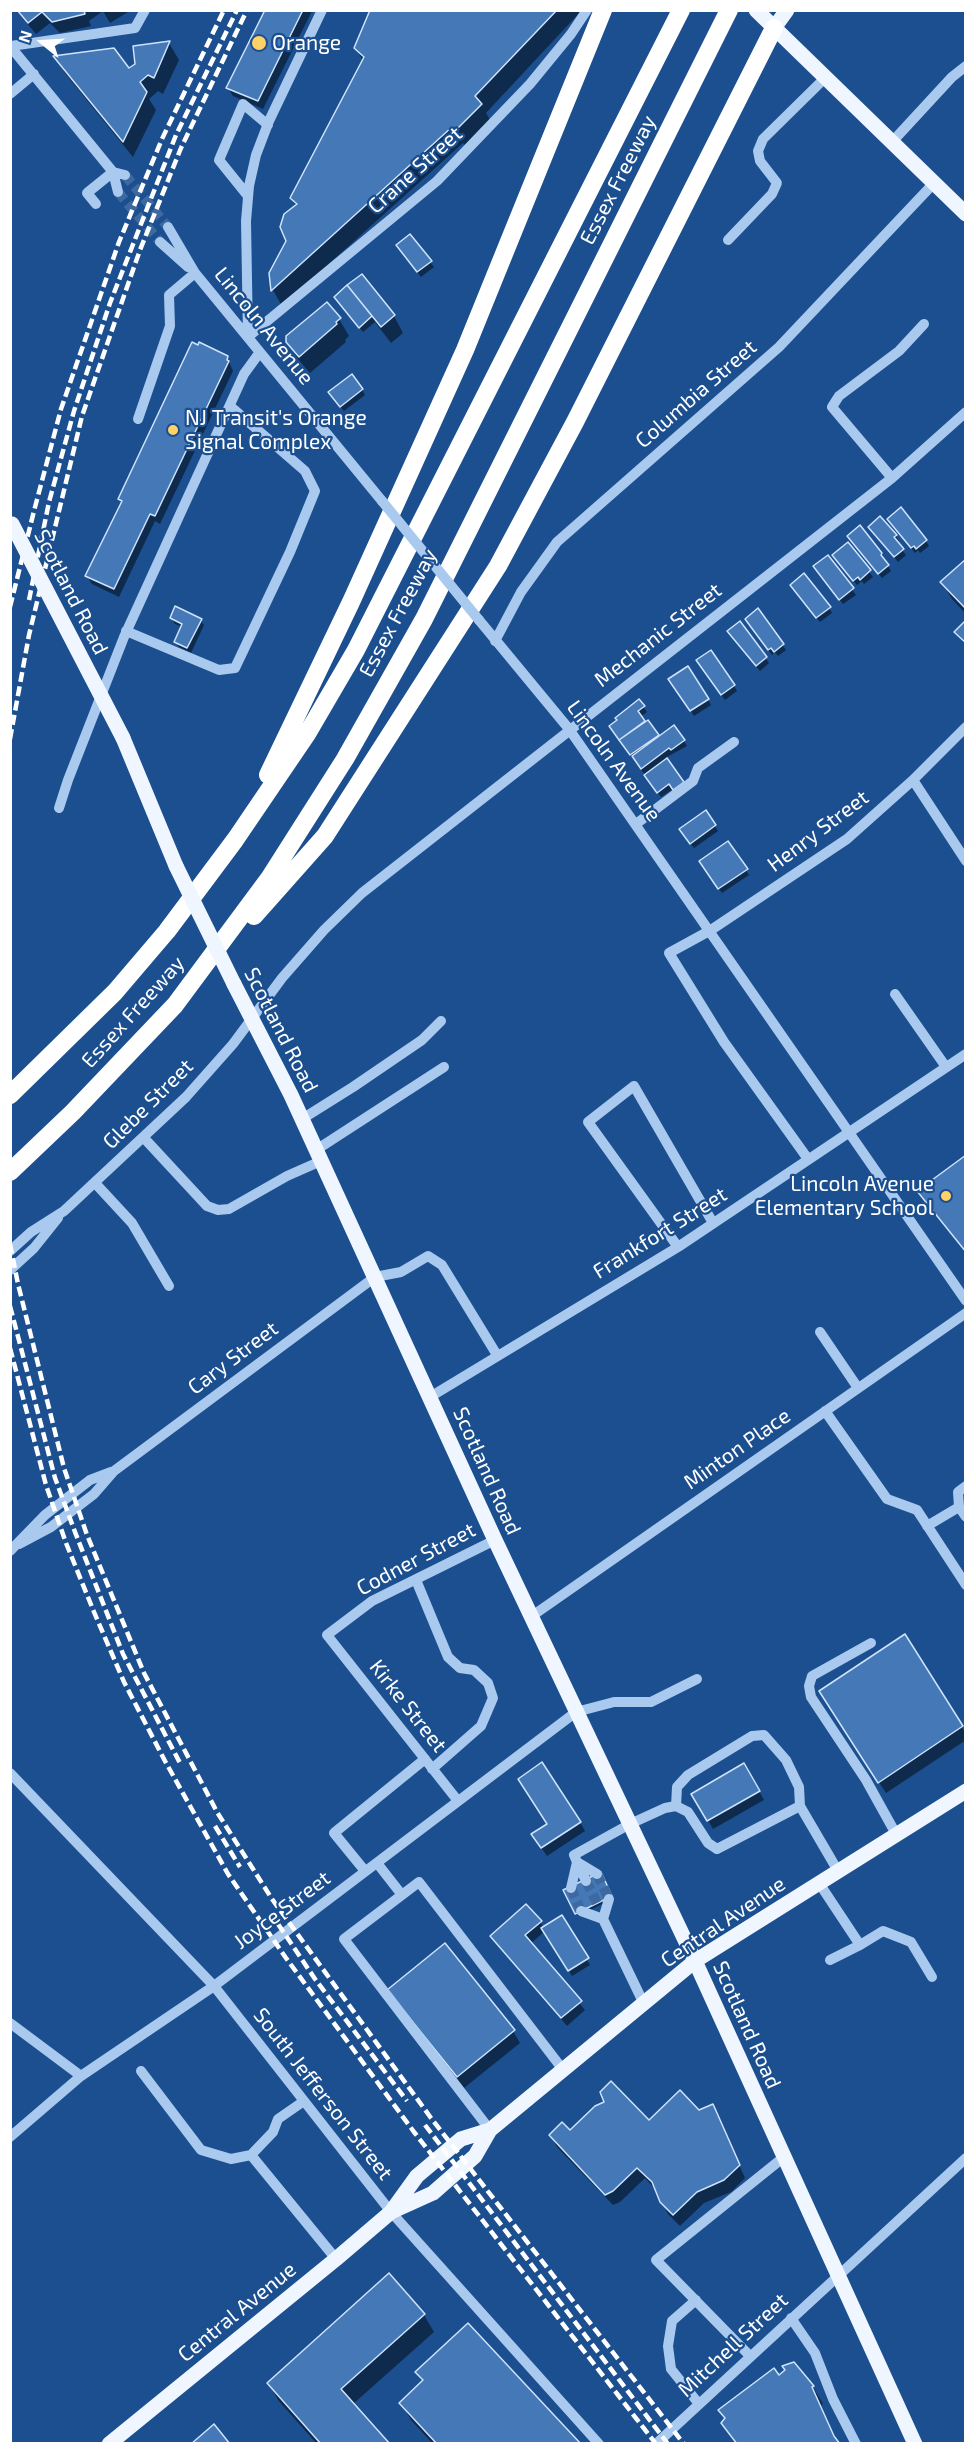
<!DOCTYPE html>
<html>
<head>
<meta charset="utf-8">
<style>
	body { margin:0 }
	#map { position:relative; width:976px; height:2454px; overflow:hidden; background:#1b4f8f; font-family:"Exo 2",sans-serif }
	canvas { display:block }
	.frame { position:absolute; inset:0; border:12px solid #fff; pointer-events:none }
	.north { position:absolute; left:12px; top:12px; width:60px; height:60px; -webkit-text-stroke:4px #1b4f8f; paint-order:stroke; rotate:288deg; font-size:16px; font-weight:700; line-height:24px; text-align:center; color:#fff }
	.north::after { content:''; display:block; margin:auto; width:21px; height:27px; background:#fff; clip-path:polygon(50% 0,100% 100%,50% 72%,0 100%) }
</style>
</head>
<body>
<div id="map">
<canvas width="976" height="2454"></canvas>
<div class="frame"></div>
<div class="north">N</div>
</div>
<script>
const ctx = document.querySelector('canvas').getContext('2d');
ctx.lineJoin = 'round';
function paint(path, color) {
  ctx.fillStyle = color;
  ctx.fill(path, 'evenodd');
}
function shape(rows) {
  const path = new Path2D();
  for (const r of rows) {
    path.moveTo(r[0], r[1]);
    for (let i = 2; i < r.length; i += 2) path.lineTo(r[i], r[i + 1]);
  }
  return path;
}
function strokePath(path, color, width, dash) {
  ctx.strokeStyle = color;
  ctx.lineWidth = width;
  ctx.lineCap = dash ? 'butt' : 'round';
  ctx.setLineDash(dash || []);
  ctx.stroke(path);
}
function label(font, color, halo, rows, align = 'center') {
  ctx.font = font + ' "Exo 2",sans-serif';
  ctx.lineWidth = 4.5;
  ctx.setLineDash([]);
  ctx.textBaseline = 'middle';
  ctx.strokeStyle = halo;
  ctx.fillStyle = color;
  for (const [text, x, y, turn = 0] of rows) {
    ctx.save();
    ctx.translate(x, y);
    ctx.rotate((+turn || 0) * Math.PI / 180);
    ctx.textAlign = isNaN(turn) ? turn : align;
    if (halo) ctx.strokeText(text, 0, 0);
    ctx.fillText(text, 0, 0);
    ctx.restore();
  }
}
const shadow = shape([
	[16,10,127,10,128,12,110,23,103,11,89,21,91,26,60,33,50,23,36,34],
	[266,10,312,11,263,109,233,96,228,88],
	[371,10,582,10,486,113,491,122,466,146,463,143,282,306,273,290,271,273,287,241,296,206,292,198,363,61,356,48],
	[169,43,179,60,163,94,158,91,149,99,156,110,133,157,65,73,55,57,129,70,137,65,134,48],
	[401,251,430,262,434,267,421,277],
	[361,276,394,316,403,333,391,343,375,322,363,332,336,297],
	[339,319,349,336,345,340,346,342,310,373,298,359,287,341],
	[227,357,233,371,160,524,155,521,119,597,92,584,87,576,122,504,119,499],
	[362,389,365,395,344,411,333,398],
	[880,518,896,536,899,541,897,543,906,555,898,562,870,527],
	[889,519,926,541,929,546,920,553,918,550,915,553],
	[852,542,881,554,891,571,882,578],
	[848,544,873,577,864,584,862,581,857,585,837,561],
	[828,557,856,595,843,604,818,572],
	[966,561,966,614,952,599,942,582],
	[795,590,829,608,832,613,820,622],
	[758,611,786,650,778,656,775,652,772,655,750,624],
	[171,618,200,620,204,625,191,653,179,647,176,642,183,627,175,624],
	[740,624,769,663,760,671,732,637],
	[701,666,734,686,737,691,725,700],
	[673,684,708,699,711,705,694,716],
	[639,701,647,712,640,717,644,723,648,722,659,738,684,741,687,746,665,758,683,782,661,797,614,732],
	[715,826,718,831,694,848,684,835],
	[704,867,746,870,749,875,722,893],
	[966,1157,966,1253,919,1191],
	[828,1703,961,1726,966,1734,966,1740,886,1793],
	[744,1765,764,1800,713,1829,693,1794],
	[580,1822,585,1831,547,1856,538,1843],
	[565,1891,612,1899,578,1916],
	[562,1918,590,1965,572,1976,545,1931,530,1944,585,2010,567,2026,492,1936,540,1922,544,1928],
	[444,1946,513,2031,520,2043,464,2088,395,2002],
	[713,2106,745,2178,731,2192,704,2203,680,2226,668,2214,657,2191,645,2178,620,2202,613,2205,557,2147,551,2135,649,2122,699,2112],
	[424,2315,434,2332,353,2404,388,2444,317,2444,278,2400,269,2383],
	[793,2364,813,2387,823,2404,821,2405,838,2444,735,2444,723,2424,726,2420,720,2410,779,2377],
	[417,2372,579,2444,433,2444,411,2420,401,2403,423,2382]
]);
const building = shape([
	[17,10,84,10,85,14,52,22,42,12,28,23,17,10],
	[265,10,303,10,258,101,226,88,265,10],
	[370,10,557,10,475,96,482,104,456,130,452,127,271,291,269,273,286,241,280,227,284,214,297,204,290,198,364,57,354,48,370,10],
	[170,41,154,78,148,75,140,82,147,92,123,142,53,56,114,48,129,68,135,64,133,46,170,41],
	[410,234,432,261,417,272,396,245,410,234],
	[362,274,395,315,381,327,347,285,362,274],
	[347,285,372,316,359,328,334,297,347,285],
	[327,302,341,318,336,322,337,324,299,357,286,342,286,336,327,302],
	[192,342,198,345,199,342,228,356,227,360,229,361,155,516,150,514,114,589,85,576,122,501,118,499,192,342],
	[352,374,363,389,340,407,328,392,352,374],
	[901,507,927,540,916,549,914,546,911,548,887,519,901,507],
	[880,516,897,535,894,537,904,549,894,557,868,527,880,516],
	[860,525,882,553,881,555,889,565,878,574,847,536,860,525],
	[848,542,871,570,860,580,858,577,853,581,832,555,848,542],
	[828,555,854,588,839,600,813,566,828,555],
	[966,559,966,609,940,582,966,559],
	[804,573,831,607,816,618,790,585,804,573],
	[175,606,202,619,187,648,174,642,182,624,170,618,175,606],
	[758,608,784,644,774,652,771,648,768,650,745,619,758,608],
	[966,620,966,643,954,632,966,620],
	[740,621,767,657,756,666,727,631,740,621],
	[711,650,735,685,721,695,696,660,711,650],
	[688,666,709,699,690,711,668,679,688,666],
	[639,699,645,706,638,711,645,721,619,740,609,726,617,720,615,718,639,699],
	[648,720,659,735,630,755,619,740,648,720],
	[674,725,685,740,671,750,669,748,641,769,632,756,674,725],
	[667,758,684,782,673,790,669,784,657,793,644,775,667,758],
	[706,810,716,825,690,844,679,829,706,810],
	[728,841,748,869,718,889,699,861,728,841],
	[966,1155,966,1252,917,1191,966,1155],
	[905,1634,963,1726,878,1783,819,1691,905,1634],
	[542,1762,581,1822,541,1848,531,1834,547,1824,518,1779,542,1762],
	[744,1763,760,1791,707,1821,691,1794,744,1763],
	[601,1872,612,1896,575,1914,563,1890,601,1872],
	[526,1904,542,1921,525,1935,582,2001,561,2018,490,1936,526,1904],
	[562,1915,589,1958,568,1971,541,1928,562,1915],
	[445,1943,515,2030,457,2077,387,1990,445,1943],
	[611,2081,649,2120,680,2090,699,2110,713,2104,740,2165,724,2180,697,2192,673,2215,660,2202,652,2182,637,2168,613,2191,605,2195,549,2135,562,2122,570,2130,595,2106,604,2102,600,2092,611,2081],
	[389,2273,425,2314,341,2389,390,2444,321,2444,267,2383,389,2273],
	[468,2323,581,2444,437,2444,399,2403,423,2380,415,2372,468,2323],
	[794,2362,814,2386,812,2387,834,2436,840,2444,737,2444,721,2423,725,2418,718,2410,774,2368,779,2375,785,2370,782,2366,794,2362],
	[214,2424,230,2444,191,2444,214,2424]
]);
const minorTunnel = shape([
	[125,175,168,227],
	[118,192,160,242],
	[597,1874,609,1899],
	[586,1881,597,1903],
	[571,1888,581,1911]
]);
const minor = shape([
	[10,46,113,172,118,192],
	[11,46,135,28,145,10],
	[10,94,34,74],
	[892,142,952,77,966,66],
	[113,172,125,175],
	[248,196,219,160,243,104,268,125],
	[96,204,87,193,113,172],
	[168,227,195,273,382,501],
	[728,240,772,194,777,183,760,161,758,151,763,139,826,77],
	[160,242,188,267],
	[248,337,437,181,530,84,571,34,587,10],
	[248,337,246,221,249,186,256,155,269,121,322,10],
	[138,419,170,326,169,295,195,273],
	[892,478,832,407,839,396,899,351,924,324],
	[479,620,569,729,966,1301],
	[126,631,219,670,235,668,290,552,315,491,305,471,230,406],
	[495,641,521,592,557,542,779,347,934,183],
	[913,780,966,861],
	[59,808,68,780,124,637,244,374,260,352],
	[636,824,693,781,698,768,734,742],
	[895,994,946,1067],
	[302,1119,353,1087,422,1040,441,1021],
	[144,1138,207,1206,218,1210,229,1209,287,1176,321,1161],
	[316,1150,444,1067],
	[808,1159,724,1042,669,953,711,930,847,839,913,780,966,727],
	[95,1183,132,1223,169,1286],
	[678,1247,588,1122,634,1086,713,1223],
	[10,1251,31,1232,64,1211,186,1097,233,1044,282,978,324,930,362,893,892,478,966,412],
	[10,1270,34,1248,58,1218],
	[820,1332,858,1388],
	[430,1397,678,1247,966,1054],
	[825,1411,887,1499,917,1510,966,1585],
	[959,1507,958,1492,966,1486],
	[927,1526,959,1507,966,1517],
	[19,1544,51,1527,94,1494,114,1471,375,1277,401,1272,428,1256,442,1265,497,1355],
	[10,1551,45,1515,90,1480,111,1472],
	[416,1580,448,1657,460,1668,474,1670,488,1683,493,1698,481,1726,432,1769],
	[532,1616,966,1313],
	[871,1643,812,1676,809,1686,811,1697,866,1780,896,1834],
	[10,1773,214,1986,391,2212,599,2444],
	[458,1801,327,1635,372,1601,495,1540],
	[676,1806,677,1787,688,1775,752,1736,764,1735,786,1760,799,1787,800,1806,838,1871],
	[577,1862,597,1874],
	[577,1862,586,1881],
	[377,1863,402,1895],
	[365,1871,334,1833,425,1759],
	[819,1883,860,1945,830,1960],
	[571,1888,577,1862,574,1855,630,1824,665,1808,676,1806,688,1812,708,1843,717,1849,800,1806],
	[581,1911,603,1919,644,2004],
	[603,1919,609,1899],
	[860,1945,883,1931,911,1942,932,1977],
	[10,2023,81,2076],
	[141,2071,201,2150,231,2159,251,2155,336,2259],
	[490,2130,344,1939,419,1882,564,2071],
	[10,2137,81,2076,214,1986,576,1712,614,1702,651,1702,697,1679],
	[251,2155,273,2132,278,2119,304,2101],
	[696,2300,672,2321,668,2346,671,2369,699,2404],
	[791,2318,815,2353,833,2399,856,2444],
	[750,2356,656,2260,784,2157],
	[656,2444,966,2158]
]);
const major = shape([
	[756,10,966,214],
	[774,28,787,10],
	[123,738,176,866],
	[234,984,291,1095,495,1540,695,1961,915,2444],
	[391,2212,433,2193,475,2156,490,2130,695,1961,966,1791],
	[109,2444,336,2259,391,2212,417,2176,461,2139,490,2130]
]);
const highway = shape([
	[268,775,351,602,465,350,603,10],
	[254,916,325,836,498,566,575,422,774,28],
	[10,1095,115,992,167,931,235,840,307,734,356,650,681,10],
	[10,1172,73,1112,175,1005,270,877,345,759,424,619,729,10]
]);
const rail = shape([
	[29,600,49,502,74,411,110,303,176,135,237,10],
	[10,607,34,511,61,409,119,242,162,139,224,10],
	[10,739,29,635,82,416,140,250,181,148,247,10],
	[10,1244,18,1284,64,1468,87,1535,144,1673,217,1812,272,1899,431,2118,684,2444],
	[10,1306,55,1478,75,1532,123,1654,180,1763],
	[10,1348,46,1485,66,1543,94,1612,124,1682,165,1761,228,1874,286,1958,414,2132,656,2444],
	[215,1826,240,1867],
	[278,1924,315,1979,407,2101],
	[425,2125,668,2444]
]);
const minorBridge = shape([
	[382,501,479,620]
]);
const majorBridge = shape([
	[12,524,123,738],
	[176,866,234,984]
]);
const markers = [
	[259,43,8,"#ffd166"],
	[173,430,6,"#ffd166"],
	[946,1196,6,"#ffd166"]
];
const poiNames = [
	["Orange",272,43],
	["NJ Transit's Orange",185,418],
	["Signal Complex",185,442],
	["Lincoln Avenue",934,1184,"right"],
	["Elementary School",934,1208,"right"]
];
const streetNames = [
	["Crane Street",415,170,-42],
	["Essex Freeway",618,180,-63],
	["Lincoln Avenue",264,326,51],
	["Columbia Street",696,394,-41],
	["Scotland Road",71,592,63],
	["Essex Freeway",398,613,-62],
	["Mechanic Street",658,635,-38],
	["Lincoln Avenue",614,761,54],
	["Henry Street",818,831,-37],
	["Essex Freeway",133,1012,-48],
	["Scotland Road",281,1030,63],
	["Glebe Street",148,1104,-45],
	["Frankfort Street",660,1233,-32],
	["Cary Street",233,1358,-37],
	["Minton Place",737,1449,-35],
	["Scotland Road",487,1471,66],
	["Codner Street",416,1559,-28],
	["Kirke Street",408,1706,52],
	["Joyce Street",282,1910,-37],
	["Central Avenue",723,1922,-34],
	["Scotland Road",747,2025,66],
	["South Jefferson Street",323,2094,52],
	["Central Avenue",237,2312,-39],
	["Mitchell Street",733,2345,-43]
];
paint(shadow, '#0007');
paint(building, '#4478b7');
strokePath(building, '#cfe3fa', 1.5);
strokePath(minorTunnel, '#3d69a0', 10, [10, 5]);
strokePath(minor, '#a9c9ee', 10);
strokePath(major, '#f0f6ff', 15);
strokePath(highway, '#fff', 18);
strokePath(rail, '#fff', 4.5, [10, 4.5]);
strokePath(minorBridge, '#a9c9ee', 10);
strokePath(majorBridge, '#f0f6ff', 15);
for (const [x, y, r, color] of markers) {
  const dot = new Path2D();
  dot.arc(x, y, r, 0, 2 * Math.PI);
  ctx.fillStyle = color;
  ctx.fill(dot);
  strokePath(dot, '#1b4f8f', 2);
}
label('21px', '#fff', '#1b4f8f', poiNames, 'left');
label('21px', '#fff', '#1b4f8f', streetNames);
</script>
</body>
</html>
